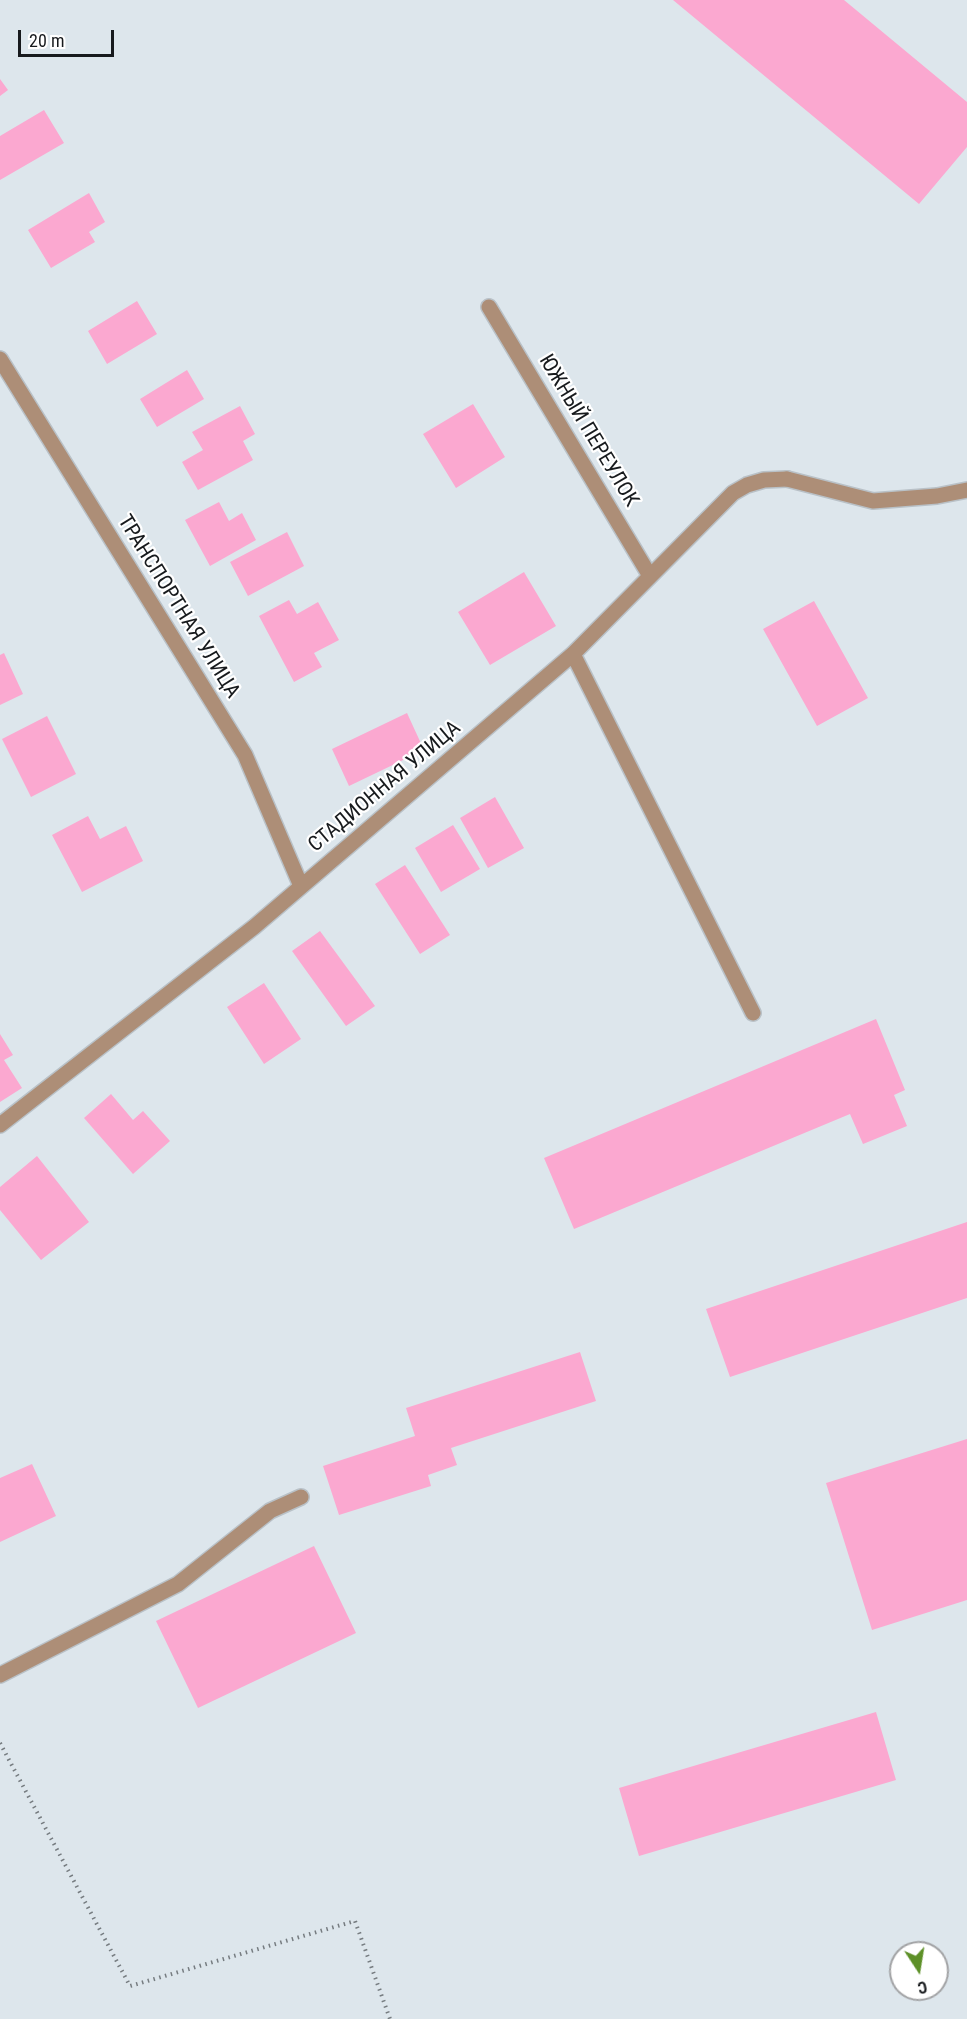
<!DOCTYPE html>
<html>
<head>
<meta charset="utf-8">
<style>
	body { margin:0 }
	#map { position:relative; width:967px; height:2019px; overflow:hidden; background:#dde6ec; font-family:"Roboto Condensed",sans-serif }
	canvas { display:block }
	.north { position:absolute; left:889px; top:1941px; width:60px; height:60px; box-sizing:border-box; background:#fff; border:2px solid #a2a3a5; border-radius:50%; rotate:168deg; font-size:16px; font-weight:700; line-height:24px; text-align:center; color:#171a1d }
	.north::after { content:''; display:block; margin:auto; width:21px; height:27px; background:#5d9028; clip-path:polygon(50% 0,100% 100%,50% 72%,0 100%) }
	.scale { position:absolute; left:18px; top:30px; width:96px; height:27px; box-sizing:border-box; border:3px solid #171a1d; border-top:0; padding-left:8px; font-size:18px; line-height:21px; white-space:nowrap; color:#171a1d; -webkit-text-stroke:4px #fff; paint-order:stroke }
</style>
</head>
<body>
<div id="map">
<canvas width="967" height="2019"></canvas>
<div class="north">С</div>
<div class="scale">20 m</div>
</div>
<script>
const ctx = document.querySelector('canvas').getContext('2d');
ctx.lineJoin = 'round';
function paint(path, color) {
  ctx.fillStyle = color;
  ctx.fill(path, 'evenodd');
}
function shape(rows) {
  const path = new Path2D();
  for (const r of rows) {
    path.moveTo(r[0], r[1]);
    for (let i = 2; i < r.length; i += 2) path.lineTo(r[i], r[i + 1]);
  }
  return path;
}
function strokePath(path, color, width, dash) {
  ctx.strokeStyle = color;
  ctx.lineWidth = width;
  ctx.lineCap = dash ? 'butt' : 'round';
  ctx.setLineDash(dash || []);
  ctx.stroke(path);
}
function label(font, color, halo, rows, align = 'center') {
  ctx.font = font + ' "Roboto Condensed",sans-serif';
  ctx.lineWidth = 4.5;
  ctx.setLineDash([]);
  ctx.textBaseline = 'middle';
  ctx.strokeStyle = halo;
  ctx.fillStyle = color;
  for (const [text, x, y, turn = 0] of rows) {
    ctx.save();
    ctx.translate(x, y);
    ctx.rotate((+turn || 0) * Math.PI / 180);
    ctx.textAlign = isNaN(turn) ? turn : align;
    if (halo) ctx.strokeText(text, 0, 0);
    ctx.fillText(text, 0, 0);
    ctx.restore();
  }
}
const building = shape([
	[673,0,844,0,967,102,967,147,919,204],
	[0,79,8,90,0,96],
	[44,110,64,143,0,180,0,136],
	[89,193,105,222,89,232,95,242,51,268,28,230],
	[137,301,157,334,107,364,88,331],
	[187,370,204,399,157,427,140,399],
	[473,404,505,457,456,488,423,434],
	[240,406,255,434,243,441,253,460,198,490,182,462,203,450,192,432],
	[219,502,229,521,242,513,256,540,210,566,185,520],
	[287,532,304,566,248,596,230,562],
	[524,572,556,626,490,665,458,612],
	[289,600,297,614,318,602,339,640,314,653,322,667,294,682,259,616],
	[814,601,868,698,817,726,763,629],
	[4,653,23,694,0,705,0,655],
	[407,713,424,750,349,786,332,749],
	[47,716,76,774,31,797,2,739],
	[495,797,524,848,488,868,460,818],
	[88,816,100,839,126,826,143,861,82,892,52,835],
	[453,825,480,869,441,892,415,848],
	[405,865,450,935,420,954,375,884],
	[320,931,375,1006,346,1026,292,951],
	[264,983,301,1039,264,1064,227,1007],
	[876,1019,905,1090,894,1095,907,1126,863,1144,850,1114,574,1229,544,1158],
	[0,1034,13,1055,4,1060,22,1088,0,1102],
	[111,1094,133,1120,143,1111,170,1141,133,1174,84,1118],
	[37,1156,89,1222,41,1260,0,1210,0,1187],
	[967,1222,967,1298,730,1377,706,1309],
	[580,1352,596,1401,451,1448,457,1465,428,1475,431,1486,339,1515,323,1466,415,1436,406,1408],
	[967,1439,967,1600,872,1630,826,1483],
	[32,1464,56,1516,0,1542,0,1478],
	[314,1546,356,1633,198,1708,156,1621],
	[876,1712,896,1780,639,1856,619,1788]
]);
const path = shape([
	[0,1743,130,1986,355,1921,390,2019]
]);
const service = shape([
	[489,307,650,576],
	[787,479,873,501,937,496,967,490],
	[0,1675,178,1584,270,1511,301,1497]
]);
const minor = shape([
	[0,359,245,755,301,886],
	[573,654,753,1013],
	[0,1125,254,927,573,654,733,493,747,485,764,480,787,479]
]);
const streetNames = [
	["ЮЖНЫЙ ПЕРЕУЛОК",588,431,59],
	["ТРАНСПОРТНАЯ УЛИЦА",178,607,58],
	["СТАДИОННАЯ УЛИЦА",385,787,-40]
];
paint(building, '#fba8d0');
strokePath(service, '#b9c1c7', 18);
strokePath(minor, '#b9c1c7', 18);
strokePath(path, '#767c80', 4, [1.5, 4.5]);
strokePath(service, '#ad8e77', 15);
strokePath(minor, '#ad8e77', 15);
label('21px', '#171a1d', '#fff', streetNames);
</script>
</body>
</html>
